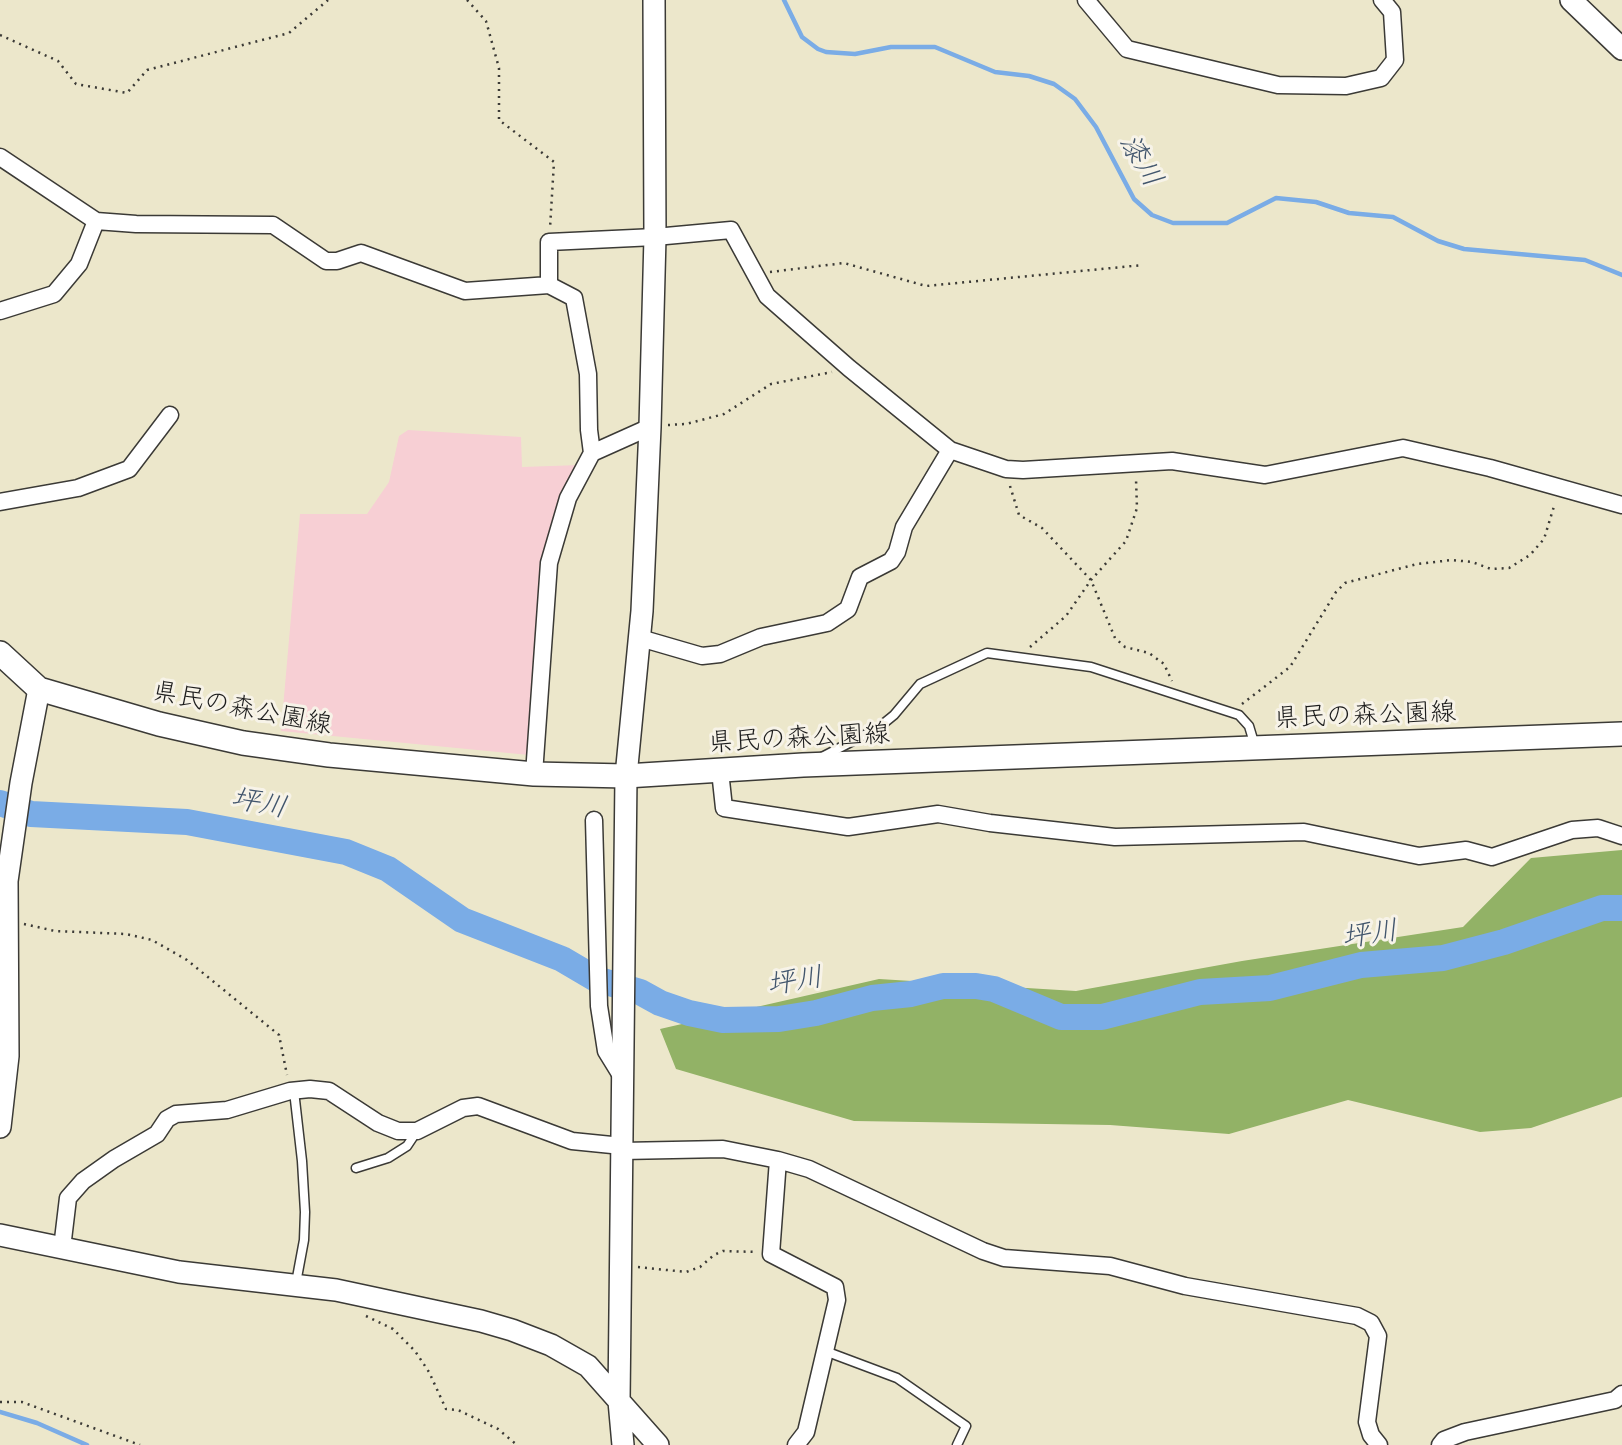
<!DOCTYPE html>
<html>
<head>
<meta charset="utf-8">
<style>
	body { margin:0 }
	canvas { display:block; background:#ece7cb }
</style>
</head>
<body>
<canvas width="1622" height="1445"></canvas>
<script>
const ctx = document.querySelector('canvas').getContext('2d');
ctx.lineJoin = 'round';
function paint(path, color) {
  ctx.fillStyle = color;
  ctx.fill(path, 'evenodd');
}
function shape(rows) {
  const path = new Path2D();
  for (const r of rows) {
    path.moveTo(r[0], r[1]);
    for (let i = 2; i < r.length; i += 2) path.lineTo(r[i], r[i + 1]);
  }
  return path;
}
function strokePath(path, color, width, dash) {
  ctx.strokeStyle = color;
  ctx.lineWidth = width;
  ctx.lineCap = dash ? 'butt' : 'round';
  ctx.setLineDash(dash || []);
  ctx.stroke(path);
}
function label(font, color, halo, rows, align = 'center') {
  ctx.font = font + ' "Shantell Sans","Klee One",sans-serif';
  ctx.lineWidth = 6;
  ctx.setLineDash([]);
  ctx.textBaseline = 'middle';
  ctx.strokeStyle = halo;
  ctx.fillStyle = color;
  for (const [text, x, y, turn = 0] of rows) {
    ctx.save();
    ctx.translate(x, y);
    ctx.rotate((+turn || 0) * Math.PI / 180);
    ctx.textAlign = isNaN(turn) ? turn : align;
    if (halo) ctx.strokeText(text, 0, 0);
    ctx.fillText(text, 0, 0);
    ctx.restore();
  }
}
const built = shape([
	[408,430,521,437,522,467,580,465,558,507,529,755,281,731,300,514,367,514,389,482,399,436]
]);
const forest = shape([
	[1622,850,1622,1097,1531,1128,1480,1132,1348,1100,1229,1134,1110,1125,854,1121,676,1069,660,1029,879,979,1076,991,1242,961,1463,927,1531,858]
]);
const stream = shape([
	[784,0,802,37,818,49,826,52,855,54,891,47,935,47,995,72,1029,76,1054,84,1075,99,1096,127,1134,199,1152,215,1173,223,1227,223,1276,198,1316,202,1349,213,1393,217,1438,241,1464,249,1585,260,1622,275],
	[0,1412,37,1423,87,1445]
]);
const river = shape([
	[0,803,31,814,187,822,346,852,388,869,462,920,562,959,596,979,640,992,660,1003,689,1013,723,1020,779,1019,816,1013,872,998,911,994,943,986,976,986,994,989,1061,1017,1102,1017,1200,992,1270,988,1361,965,1443,958,1504,942,1602,908,1622,908]
]);
const path = shape([
	[467,0,486,21,499,68,499,120,554,162,550,228],
	[0,35,58,61,76,84,127,93,147,70,289,33,328,0],
	[770,272,844,263,926,286,1143,265],
	[668,425,686,424,724,414,771,384,832,372],
	[1010,486,1019,515,1042,528,1091,580,1115,638,1125,647,1149,653,1164,664,1172,681],
	[1030,647,1066,616,1091,580,1126,541,1137,508,1136,479],
	[1242,704,1290,667,1336,592,1345,583,1417,564,1452,560,1472,562,1491,569,1509,568,1530,555,1544,539,1555,503],
	[24,924,55,931,126,934,152,940,187,960,279,1035,287,1075],
	[638,1267,686,1272,700,1267,714,1255,723,1251,757,1252],
	[366,1316,393,1329,415,1351,429,1372,446,1409,458,1410,498,1429,517,1445],
	[0,1402,22,1402,140,1445]
]);
const service = shape([
	[822,757,878,728,894,715,920,684,987,653,1091,667,1239,715,1249,726,1255,746],
	[294,1091,302,1161,305,1212,304,1240,296,1283],
	[356,1168,388,1158,407,1146,417,1131],
	[825,1351,897,1378,966,1426,957,1445]
]);
const minor = shape([
	[1086,0,1127,49,1278,85,1346,86,1381,78,1395,60,1392,12,1382,0],
	[0,157,96,221,136,224,273,225,326,261,337,261,361,253,465,291,549,285,574,298,588,374,589,430,592,453],
	[549,285,549,242,655,237,731,230,767,296,849,368,950,450,1006,469,1023,470,1172,461,1265,475,1403,448,1490,468,1622,505],
	[0,311,54,294,79,264,96,221],
	[0,502,78,488,129,469,170,415],
	[640,638,702,656,720,654,761,637,827,623,848,609,860,577,891,561,897,552,904,527,950,450],
	[720,771,724,808,848,827,938,814,990,823,1115,837,1304,832,1419,856,1466,850,1492,857,1572,830,1598,828,1622,836],
	[534,774,549,563,568,498,592,453,650,427],
	[594,820,599,1006,606,1051,622,1077],
	[622,1151,723,1149,778,1160,809,1169,983,1251,1004,1258,1110,1266,1185,1286,1357,1316,1371,1323,1378,1336,1367,1422,1371,1435,1379,1445],
	[778,1160,771,1254,835,1287,837,1300,806,1432,796,1445],
	[62,1248,68,1198,83,1181,114,1159,157,1134,167,1119,176,1114,227,1110,290,1091,310,1089,329,1091,378,1123,398,1131,417,1131,463,1108,478,1106,572,1141,622,1146],
	[1440,1445,1444,1440,1465,1432,1615,1400,1622,1394]
]);
const tertiary = shape([
	[1571,0,1622,49],
	[0,1127,8,1056,7,881,21,783,39,689],
	[0,1235,179,1272,336,1290,481,1321,512,1330,551,1345,588,1366,658,1445],
	[623,1445,619,1401,626,776,642,611,650,427,655,237,654,0]
]);
const secondary = shape([
	[0,653,39,689,159,724,243,743,329,755,534,774,626,776,803,765,1622,734]
]);
const streetNames = [
	["県民の森公園線",242,709,11],
	["県民の森公園線",1365,716,-2],
	["県民の森公園線",799,739,-3]
];
const waterNames = [
	["漆川",1140,161,59],
	["坪川",259,804,11],
	["坪川",1370,935,-8],
	["坪川",795,982,-9]
];
paint(built, '#f7cfd4');
paint(forest, '#92b266');
strokePath(stream, '#7aace6', 4.5);
strokePath(river, '#7aace6', 26);
strokePath(service, '#3b3a36', 11);
strokePath(minor, '#3b3a36', 19);
strokePath(tertiary, '#3b3a36', 24);
strokePath(secondary, '#3b3a36', 26);
strokePath(path, '#3b3a36', 2.5, [2, 5]);
strokePath(service, '#fff', 8);
strokePath(minor, '#fff', 16);
strokePath(tertiary, '#fff', 21);
strokePath(secondary, '#fff', 23);
label('26px', '#1c1c1c', '#f7f3e8', streetNames);
label('italic 28px', '#42566d', '#f7f3e8', waterNames);
</script>
</body>
</html>
